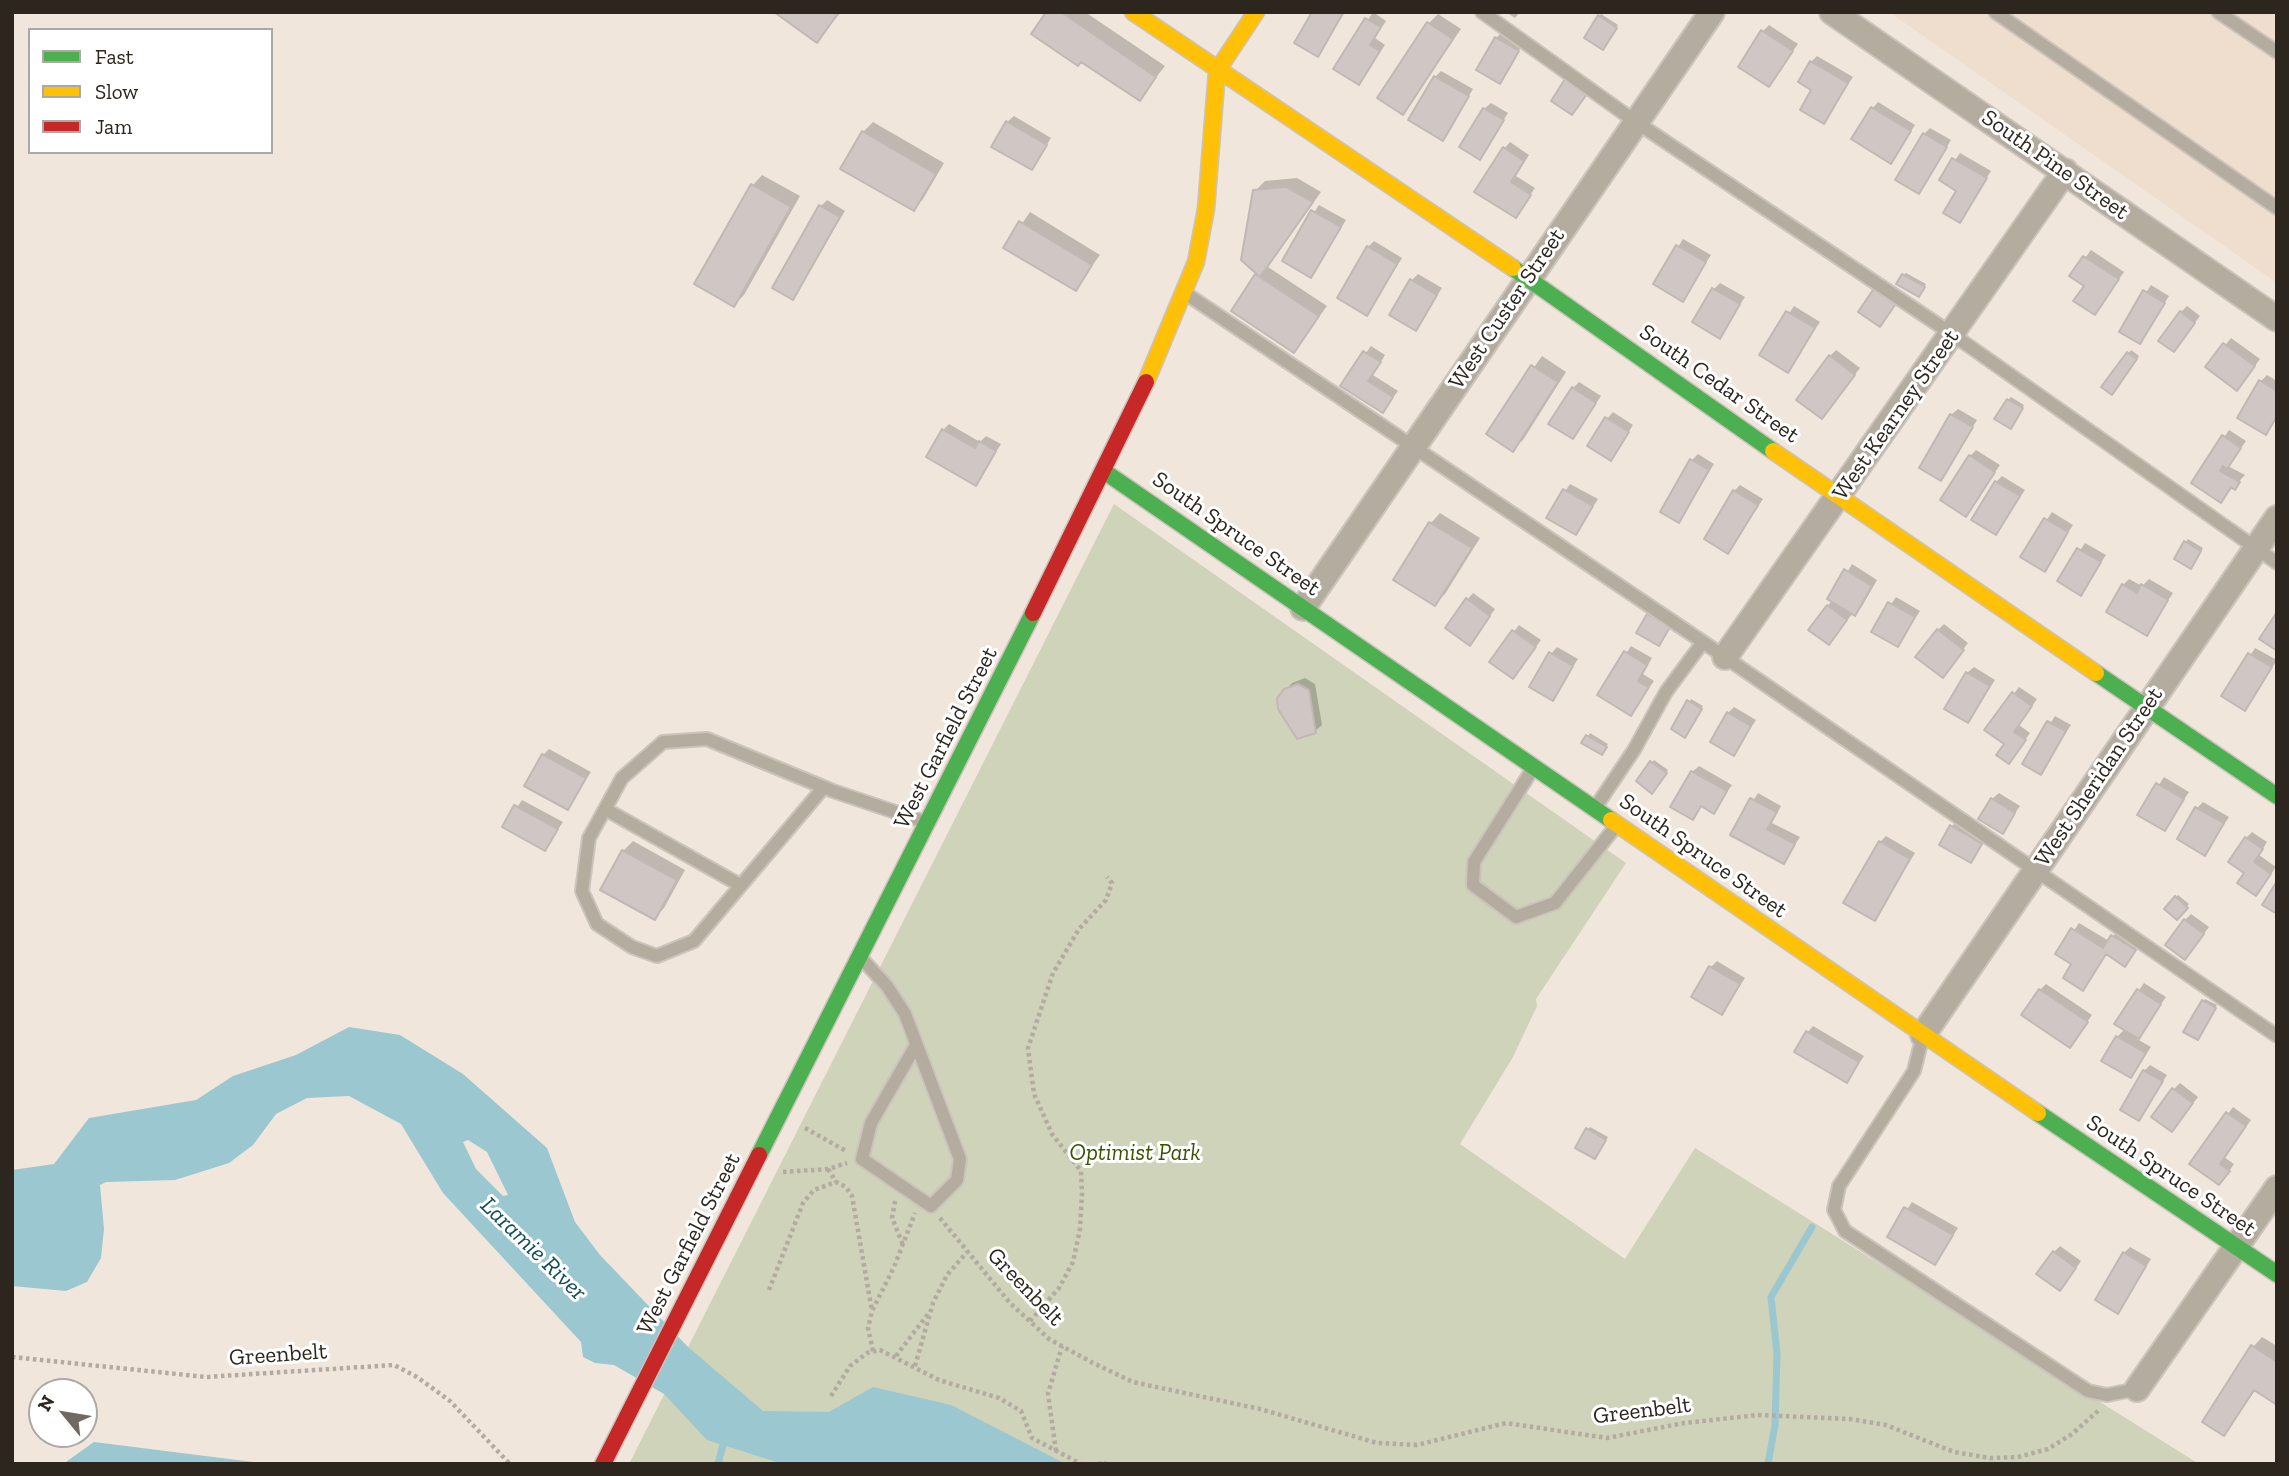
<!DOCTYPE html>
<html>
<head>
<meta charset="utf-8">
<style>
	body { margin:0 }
	#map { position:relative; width:2289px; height:1476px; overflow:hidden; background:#f0e6dc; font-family:"Zilla Slab",serif }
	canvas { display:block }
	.frame { position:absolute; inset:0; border:14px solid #2c261f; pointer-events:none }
	.legend { position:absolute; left:28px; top:28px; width:245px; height:126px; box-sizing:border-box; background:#fff; border:2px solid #aba8a5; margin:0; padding:9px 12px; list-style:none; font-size:21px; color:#2c261f }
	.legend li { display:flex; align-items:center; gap:14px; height:35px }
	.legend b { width:35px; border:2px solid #aba8a5 }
	.north { position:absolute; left:28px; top:1378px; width:70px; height:70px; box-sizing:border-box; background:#fff; border:2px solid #aba8a5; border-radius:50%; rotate:300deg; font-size:19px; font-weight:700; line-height:28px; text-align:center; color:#2c261f }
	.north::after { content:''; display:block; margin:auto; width:24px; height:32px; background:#716961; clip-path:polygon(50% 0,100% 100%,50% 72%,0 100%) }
</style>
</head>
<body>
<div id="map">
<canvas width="2289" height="1476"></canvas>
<div class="frame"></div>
<ul class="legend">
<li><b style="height:9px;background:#4caf50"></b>Fast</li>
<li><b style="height:9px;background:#ffc107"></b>Slow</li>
<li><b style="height:9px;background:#c62828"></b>Jam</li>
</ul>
<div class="north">N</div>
</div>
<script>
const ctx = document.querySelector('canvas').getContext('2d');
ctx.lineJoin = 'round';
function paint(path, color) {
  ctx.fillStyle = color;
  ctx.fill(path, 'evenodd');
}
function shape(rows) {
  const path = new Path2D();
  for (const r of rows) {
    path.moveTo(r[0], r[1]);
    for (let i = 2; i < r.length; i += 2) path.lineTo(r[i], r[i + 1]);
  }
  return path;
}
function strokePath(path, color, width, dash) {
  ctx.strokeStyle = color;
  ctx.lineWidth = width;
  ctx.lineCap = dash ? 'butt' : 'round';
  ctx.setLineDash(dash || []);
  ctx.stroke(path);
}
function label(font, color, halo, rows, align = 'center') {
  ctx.font = font + ' "Zilla Slab",serif';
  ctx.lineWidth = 6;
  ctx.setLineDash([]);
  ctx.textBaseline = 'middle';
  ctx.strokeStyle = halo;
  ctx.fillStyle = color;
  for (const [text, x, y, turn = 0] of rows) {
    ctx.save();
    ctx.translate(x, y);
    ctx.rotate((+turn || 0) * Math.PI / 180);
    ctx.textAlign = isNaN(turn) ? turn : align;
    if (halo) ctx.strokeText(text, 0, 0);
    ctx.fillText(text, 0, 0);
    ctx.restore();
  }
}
const built = shape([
	[1889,12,2277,12,2277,283]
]);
const green = shape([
	[1114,504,1626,863,1536,999,1537,1006,1513,1057,1460,1144,1625,1259,1695,1148,2199,1464,629,1464]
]);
const water = shape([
	[349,1027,400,1035,463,1074,547,1148,575,1222,600,1255,688,1347,763,1411,829,1412,873,1387,951,1405,1066,1464,783,1464,707,1440,664,1394,614,1365,595,1363,583,1357,581,1342,443,1193,401,1124,349,1096,307,1098,276,1114,253,1145,229,1163,175,1180,106,1182,100,1185,104,1229,101,1258,87,1282,66,1291,12,1286,12,1170,54,1164,89,1118,196,1100,233,1076,296,1055],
	[468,1140,487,1152,508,1195,503,1196,476,1169,463,1142],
	[94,1442,269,1464,63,1464]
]);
const shadow = shape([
	[777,12,841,12,817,41],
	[1048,12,1085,12,1165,66,1139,99],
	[1314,12,1345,12,1318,55],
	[1373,12,1386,21,1375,38,1385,45,1359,83,1336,69],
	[1506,12,1520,12,1515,18],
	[1438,14,1461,29,1403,113,1429,23],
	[1601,14,1618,25,1605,46,1599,16],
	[1769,25,1798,44,1769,85,1763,31],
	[1502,32,1523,44,1499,82,1496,38],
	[1817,56,1853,77,1824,122,1814,90,1811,62],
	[1441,71,1473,89,1443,138,1435,77],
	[1878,102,1915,125,1891,161,1872,109],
	[1491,103,1508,113,1480,157,1484,109],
	[1014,116,1051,138,1032,168,1007,122],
	[873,122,944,163,923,199,914,209,863,132],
	[1930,128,1951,140,1919,191,1924,134],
	[1510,142,1529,155,1516,176,1535,188,1516,216,1504,149],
	[1960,153,1991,171,1960,220,1959,190,1941,180],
	[762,175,800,196,744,295,734,305,697,283,753,185],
	[1297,178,1321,192,1268,267,1327,306,1294,351,1233,311,1258,274,1255,191,1265,181],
	[827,200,845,211,792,298,821,206],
	[1319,205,1346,220,1311,276,1284,260],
	[1030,212,1100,255,1075,289,1006,247],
	[1683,239,1711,255,1682,300,1655,284],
	[1374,241,1402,258,1367,314,1368,247],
	[2091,250,2124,272,2095,313,2086,285,2072,276],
	[1906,273,1926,284,1921,293,1903,275],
	[1418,274,1442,288,1416,329,1412,280],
	[1720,283,1745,297,1720,336,1714,289],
	[2151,285,2169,296,2140,342,2121,331],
	[1794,306,1820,322,1787,371,1761,355],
	[2187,306,2200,316,2174,350,2181,312],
	[2231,338,2260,359,2243,382,2208,367],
	[1371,346,1385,355,1373,375,1398,391,1383,411,1343,385],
	[1836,350,1860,368,1822,417,1830,356],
	[2131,350,2139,356,2114,390,2104,387],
	[1542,356,1566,372,1523,440,1513,449,1488,433],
	[2267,375,2277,381,2277,417,2265,432,2261,381],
	[1579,382,1601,396,1573,437,1573,388],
	[2011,397,2024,405,2013,424,2008,400],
	[1958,409,1977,420,1941,479,1951,415],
	[1613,412,1633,425,1611,459,1607,419],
	[949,424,980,442,986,436,1001,444,976,484,943,430],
	[2229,430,2246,441,2228,466,2245,475,2221,500,2194,482],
	[1976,450,2000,465,1966,514,1970,456],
	[1698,454,1714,464,1679,521,1692,460],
	[2002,476,2025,490,1996,533,1996,482],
	[1570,484,1598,499,1576,533,1548,517],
	[1740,485,1763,499,1728,552,1734,491],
	[2052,512,2073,525,2045,569,2023,556],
	[1440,513,1480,538,1445,594,1435,604,1396,580,1431,523],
	[2188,539,2203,548,2193,564,2186,542],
	[2085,543,2106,555,2081,594,2059,581],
	[1852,564,1877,580,1861,608,1853,613,1829,643,1828,606],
	[2129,579,2142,586,2149,579,2173,593,2146,634,2123,585],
	[1473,593,1495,609,1475,637,1467,600],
	[1896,597,1920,611,1898,645,1873,631],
	[1944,624,1968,643,1948,669,1938,630],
	[1519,625,1541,640,1519,670,1491,661],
	[1631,646,1652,658,1643,674,1654,681,1631,713,1599,694],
	[1557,647,1578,659,1553,698,1551,654],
	[2255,648,2277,660,2245,709,2224,696],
	[1974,667,1995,680,1968,721,1967,673],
	[1305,678,1315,684,1322,725,1315,731,1286,690,1292,683],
	[2019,687,2037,699,2019,725,2030,733,2014,756,2006,744,1987,730],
	[1691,699,1703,706,1687,733,1689,702],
	[1734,707,1756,720,1734,754,1728,713],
	[2055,716,2071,725,2040,772,2025,763],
	[1590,733,1608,744,1604,750,1584,742],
	[549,749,591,772,568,808,543,755],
	[1654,760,1668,770,1654,789,1638,781],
	[1699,766,1732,785,1713,812,1702,805,1693,817,1692,772],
	[2164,777,2189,792,2165,829,2140,815],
	[1758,793,1781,806,1772,823,1800,837,1784,862,1733,834],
	[1999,793,2020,806,2002,832,1992,799],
	[522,800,563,822,545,849,504,827],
	[2203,802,2229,817,2205,853,2197,808],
	[1958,820,1987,837,1971,861,1952,826],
	[2252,832,2267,842,2259,855,2276,867,2262,887,2247,872,2246,838],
	[1886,836,1915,853,1874,919,1880,842],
	[633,841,685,870,664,908,655,918,623,851],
	[2178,895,2189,904,2177,918,2166,909],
	[2191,914,2209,927,2191,951,2185,920],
	[2079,923,2109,941,2118,930,2140,944,2125,964,2107,953,2083,989,2074,963,2058,954],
	[1717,961,1745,978,1722,1013,1711,967],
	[2144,983,2166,997,2137,1039,2151,1047,2131,1076,2117,1037,2125,1029,2116,1023],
	[2046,984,2092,1015,2070,1046,2040,990],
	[2205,999,2217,1005,2200,1035,2203,1001],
	[1813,1026,1864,1056,1847,1081,1807,1033],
	[2150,1065,2167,1075,2139,1119,2144,1071],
	[2180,1083,2198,1097,2177,1124,2174,1089],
	[2233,1107,2251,1120,2224,1157,2234,1164,2225,1177,2191,1164],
	[1590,1127,1608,1137,1597,1155,1588,1129],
	[1912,1202,1958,1228,1935,1263,1889,1236],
	[2060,1246,2081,1261,2066,1283,2054,1252],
	[2130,1247,2151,1259,2118,1312,2124,1253],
	[2262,1337,2277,1346,2277,1403,2256,1389,2224,1434,2253,1347]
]);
const stream = shape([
	[718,1464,725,1437],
	[1768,1464,1775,1425,1777,1354,1771,1297,1812,1227]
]);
const building = shape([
	[774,12,839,12,817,43,774,12],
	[1046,12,1061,12,1156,77,1140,101,1081,62,1078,66,1031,34,1046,12],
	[1312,12,1343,13,1318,57,1294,43,1312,12],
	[1598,15,1617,28,1603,50,1584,38,1598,15],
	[1365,18,1381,27,1370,45,1380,51,1359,85,1333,69,1365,18],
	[1427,22,1453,39,1403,115,1377,98,1427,22],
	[1761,30,1793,51,1769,87,1738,67,1761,30],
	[1495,37,1519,51,1500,84,1476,70,1495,37],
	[1810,61,1848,83,1824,124,1800,110,1811,90,1798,82,1810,61],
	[1434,76,1469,96,1443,141,1408,120,1434,76],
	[1565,79,1587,94,1572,115,1551,101,1565,79],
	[1871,107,1911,131,1891,164,1851,139,1871,107],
	[1483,108,1504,120,1480,160,1459,147,1483,108],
	[1006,121,1047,145,1032,170,991,147,1006,121],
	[862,131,936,174,914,211,840,169,862,131],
	[1923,133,1947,147,1919,194,1895,180,1923,133],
	[1503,147,1524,161,1511,182,1531,195,1516,218,1474,192,1503,147],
	[1952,158,1987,178,1960,223,1943,213,1956,191,1939,180,1952,158],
	[751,184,791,207,734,307,694,284,751,184],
	[1286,187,1313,202,1260,277,1241,260,1253,190,1286,187],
	[819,205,840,217,793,300,772,288,819,205],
	[1311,210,1341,227,1311,278,1282,261,1311,210],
	[1019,221,1092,265,1076,291,1003,248,1019,221],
	[1676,245,1706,262,1683,302,1653,284,1676,245],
	[1367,246,1397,264,1367,316,1337,298,1367,246],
	[2083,256,2119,279,2095,315,2073,301,2084,286,2069,276,2083,256],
	[1255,274,1319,316,1294,353,1231,311,1255,274],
	[1902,274,1925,287,1919,297,1896,284,1902,274],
	[1410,279,1437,295,1416,331,1389,315,1410,279],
	[1875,287,1897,302,1880,327,1858,312,1875,287],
	[1712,288,1740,304,1720,339,1692,322,1712,288],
	[2143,290,2165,303,2140,344,2119,332,2143,290],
	[1786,311,1815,328,1788,373,1759,355,1786,311],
	[2180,311,2195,323,2174,352,2158,341,2180,311],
	[2223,343,2255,366,2237,391,2205,367,2223,343],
	[1363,351,1381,362,1368,381,1393,397,1383,413,1340,386,1363,351],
	[2127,352,2137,359,2112,395,2101,387,2127,352],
	[1829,355,1855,375,1822,419,1796,400,1829,355],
	[1531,365,1558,382,1513,452,1486,434,1531,365],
	[2259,380,2277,391,2277,416,2266,435,2237,418,2259,380],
	[1572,387,1596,403,1573,439,1548,424,1572,387],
	[2007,399,2023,408,2011,429,1994,419,2007,399],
	[1950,414,1973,427,1941,481,1919,468,1950,414],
	[1605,417,1629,432,1611,461,1587,446,1605,417],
	[942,429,975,448,979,441,996,451,976,486,926,457,942,429],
	[2222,435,2241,448,2227,469,2223,466,2220,471,2240,482,2235,490,2231,487,2221,503,2191,483,2222,435],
	[1969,455,1995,472,1966,517,1940,500,1969,455],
	[1690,459,1709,470,1679,523,1660,512,1690,459],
	[1995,481,2020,496,1996,535,1971,520,1995,481],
	[1563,489,1593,506,1576,535,1546,518,1563,489],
	[1733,490,1758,505,1728,554,1704,539,1733,490],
	[2044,518,2068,532,2045,572,2020,557,2044,518],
	[1429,522,1472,548,1435,606,1393,580,1429,522],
	[2184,541,2201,551,2191,569,2174,559,2184,541],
	[2077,548,2101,562,2081,596,2057,581,2077,548],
	[1844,569,1872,586,1855,616,1827,599,1844,569],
	[2122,584,2137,593,2141,584,2168,600,2147,636,2106,612,2122,584],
	[1466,598,1490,616,1470,646,1445,628,1466,598],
	[1888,602,1915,617,1898,647,1871,632,1888,602],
	[1827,605,1847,620,1829,645,1808,630,1827,605],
	[2277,612,2277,651,2259,639,2277,612],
	[1647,614,1670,627,1659,646,1636,633,1647,614],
	[1937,629,1964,650,1943,678,1915,657,1937,629],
	[1512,630,1536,647,1513,679,1489,662,1512,630],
	[1624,651,1647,665,1638,681,1649,687,1631,716,1597,695,1624,651],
	[1549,652,1573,666,1553,701,1529,687,1549,652],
	[2248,653,2272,667,2245,711,2221,696,2248,653],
	[1966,672,1990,686,1968,723,1944,709,1966,672],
	[1298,684,1309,690,1316,733,1297,739,1278,709,1277,698,1284,689,1298,684],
	[2012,692,2032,706,2014,732,2026,740,2009,764,1996,755,2004,744,1984,730,2012,692],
	[1687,700,1702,709,1685,738,1671,729,1687,700],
	[1727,712,1751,726,1734,756,1710,742,1727,712],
	[2047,721,2066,731,2041,775,2022,764,2047,721],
	[1586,735,1607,747,1602,755,1581,743,1586,735],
	[542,754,586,778,568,810,524,786,542,754],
	[1650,761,1667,773,1652,794,1636,781,1650,761],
	[1691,771,1727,791,1714,814,1701,806,1693,820,1670,807,1691,771],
	[2156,783,2184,799,2165,831,2137,815,2156,783],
	[1750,798,1777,812,1767,829,1795,844,1784,864,1730,835,1750,798],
	[1991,798,2015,813,2003,834,1978,819,1991,798],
	[514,805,558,829,545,851,502,827,514,805],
	[2195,807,2224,823,2205,856,2177,839,2195,807],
	[1950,825,1982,844,1971,863,1939,845,1950,825],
	[2245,837,2263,849,2254,862,2271,874,2256,896,2237,883,2244,873,2228,862,2245,837],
	[1879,841,1910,859,1875,921,1843,903,1879,841],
	[622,850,677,880,655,920,600,890,622,850],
	[2277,881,2277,914,2262,905,2277,881],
	[2175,896,2188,908,2177,920,2164,909,2175,896],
	[2184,919,2204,934,2185,960,2165,945,2184,919],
	[2071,928,2103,948,2111,935,2136,950,2125,967,2106,954,2083,991,2063,978,2071,964,2055,954,2071,928],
	[1709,966,1740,984,1722,1015,1691,997,1709,966],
	[2039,989,2088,1022,2070,1048,2021,1015,2039,989],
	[2137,989,2161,1004,2139,1039,2114,1024,2137,989],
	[2202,1000,2216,1008,2198,1040,2183,1032,2202,1000],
	[1806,1031,1859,1062,1847,1083,1794,1052,1806,1031],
	[2116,1036,2146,1053,2131,1078,2101,1061,2116,1036],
	[2143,1070,2163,1081,2139,1121,2120,1110,2143,1070],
	[2172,1088,2193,1103,2172,1132,2151,1117,2172,1088],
	[2226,1112,2246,1126,2220,1164,2230,1171,2219,1185,2189,1164,2226,1112],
	[1586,1128,1606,1140,1595,1159,1575,1148,1586,1128],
	[1904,1207,1953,1235,1935,1265,1887,1237,1904,1207],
	[2053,1251,2076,1268,2060,1291,2036,1274,2053,1251],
	[2123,1252,2146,1266,2118,1314,2095,1300,2123,1252],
	[2251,1345,2277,1362,2277,1405,2254,1390,2224,1436,2202,1422,2251,1345]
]);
const path = shape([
	[805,1128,846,1151],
	[828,1169,836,1182],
	[783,1172,828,1169,847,1163],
	[895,1201,892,1218,903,1245],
	[940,1218,1010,1303,1049,1339,1093,1363,1133,1382,1260,1409,1377,1443,1417,1445,1506,1423,1607,1438,1684,1423,1758,1415,1850,1419,1886,1425,1954,1452,1990,1458,2018,1457,2048,1449,2072,1434,2099,1410],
	[769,1290,803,1203,814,1190,836,1182,846,1187,852,1196,872,1311],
	[1030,1321,1059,1288,1073,1262,1080,1229,1082,1194,1081,1171,1052,1134,1034,1094,1028,1048,1053,973,1079,929,1106,900,1112,883,1107,877],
	[873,1351,868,1328,872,1311,894,1267,915,1213],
	[896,1356,928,1314],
	[12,1357,206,1377,394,1365,417,1377,450,1401,510,1464],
	[915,1366,933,1303,947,1275,967,1252],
	[831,1396,850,1366,867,1353,880,1350,939,1380,999,1398,1021,1411,1032,1438,1081,1464],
	[1056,1451,1048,1394,1062,1346],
	[1098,1464,1106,1463]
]);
const lane = shape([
	[1482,12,1636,122,1952,334,2277,563],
	[1995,12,2277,208],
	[2218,12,2277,52],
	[1188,295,1703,642,2277,1036],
	[1532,770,1474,862,1473,885,1516,917,1555,903,1616,826],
	[824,787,694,941,657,956,632,947,597,924,582,891,589,838,622,778,663,742,707,739,833,791,925,822],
	[1595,808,1634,750,1666,692,1703,642],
	[605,809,740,885],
	[861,958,887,986,905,1014,960,1159,957,1180,931,1206,862,1159,871,1123,916,1045],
	[1922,1039,1914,1071,1839,1186,1834,1210,1845,1231,2088,1391,2107,1395,2137,1389]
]);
const street = shape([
	[1832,12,2277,319],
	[1303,608,1712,12],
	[1725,657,2065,171],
	[1923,1035,2277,518],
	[2137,1389,2277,1188]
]);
const fast = shape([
	[1513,268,1773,451],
	[1105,472,1611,820],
	[2096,673,2277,796],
	[2038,1113,2277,1274],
	[759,1155,1033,613]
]);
const slow = shape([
	[1133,12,1513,268],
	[1146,382,1196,262,1206,209,1217,71,1256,12],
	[1773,451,2096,673],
	[1611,820,2038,1113]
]);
const jam = shape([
	[1033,613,1146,382],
	[603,1464,759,1155]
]);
const streetNames = [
	["South Pine Street",2055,165,35],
	["West Custer Street",1507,309,-56],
	["South Cedar Street",1719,384,35],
	["West Kearney Street",1896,415,-55],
	["South Spruce Street",1236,534,35],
	["West Garfield Street",946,738,-63],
	["West Sheridan Street",2099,777,-56],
	["South Spruce Street",1703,856,35],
	["South Spruce Street",2171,1176,34],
	["West Garfield Street",689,1244,-63],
	["Greenbelt",1025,1287,46],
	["Greenbelt",278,1355,-4],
	["Greenbelt",1642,1411,-7]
];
const parkNames = [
	["Optimist Park",1135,1153]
];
const waterNames = [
	["Laramie River",533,1249,44]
];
paint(built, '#efdecd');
paint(green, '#ced3b9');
paint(water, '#9bc7d1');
paint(shadow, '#0003');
strokePath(stream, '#9bc7d1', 7);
paint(building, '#d0c7c4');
strokePath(building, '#c1b7b5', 2);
strokePath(lane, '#cbc3bc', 16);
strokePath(street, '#cbc3bc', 28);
strokePath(fast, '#cbc3bc', 19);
strokePath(slow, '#cbc3bc', 19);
strokePath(jam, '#cbc3bc', 19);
strokePath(path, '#b3aba1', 4.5, [3.5, 3.5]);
strokePath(lane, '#b4ac9f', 12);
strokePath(street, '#b4ac9f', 24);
strokePath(fast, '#4caf50', 16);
strokePath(slow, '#ffc107', 16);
strokePath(jam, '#c62828', 16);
label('23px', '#2c261f', '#fff', streetNames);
label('italic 23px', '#3a5200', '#fff', parkNames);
label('italic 24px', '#124d5a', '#fff', waterNames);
</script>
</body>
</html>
